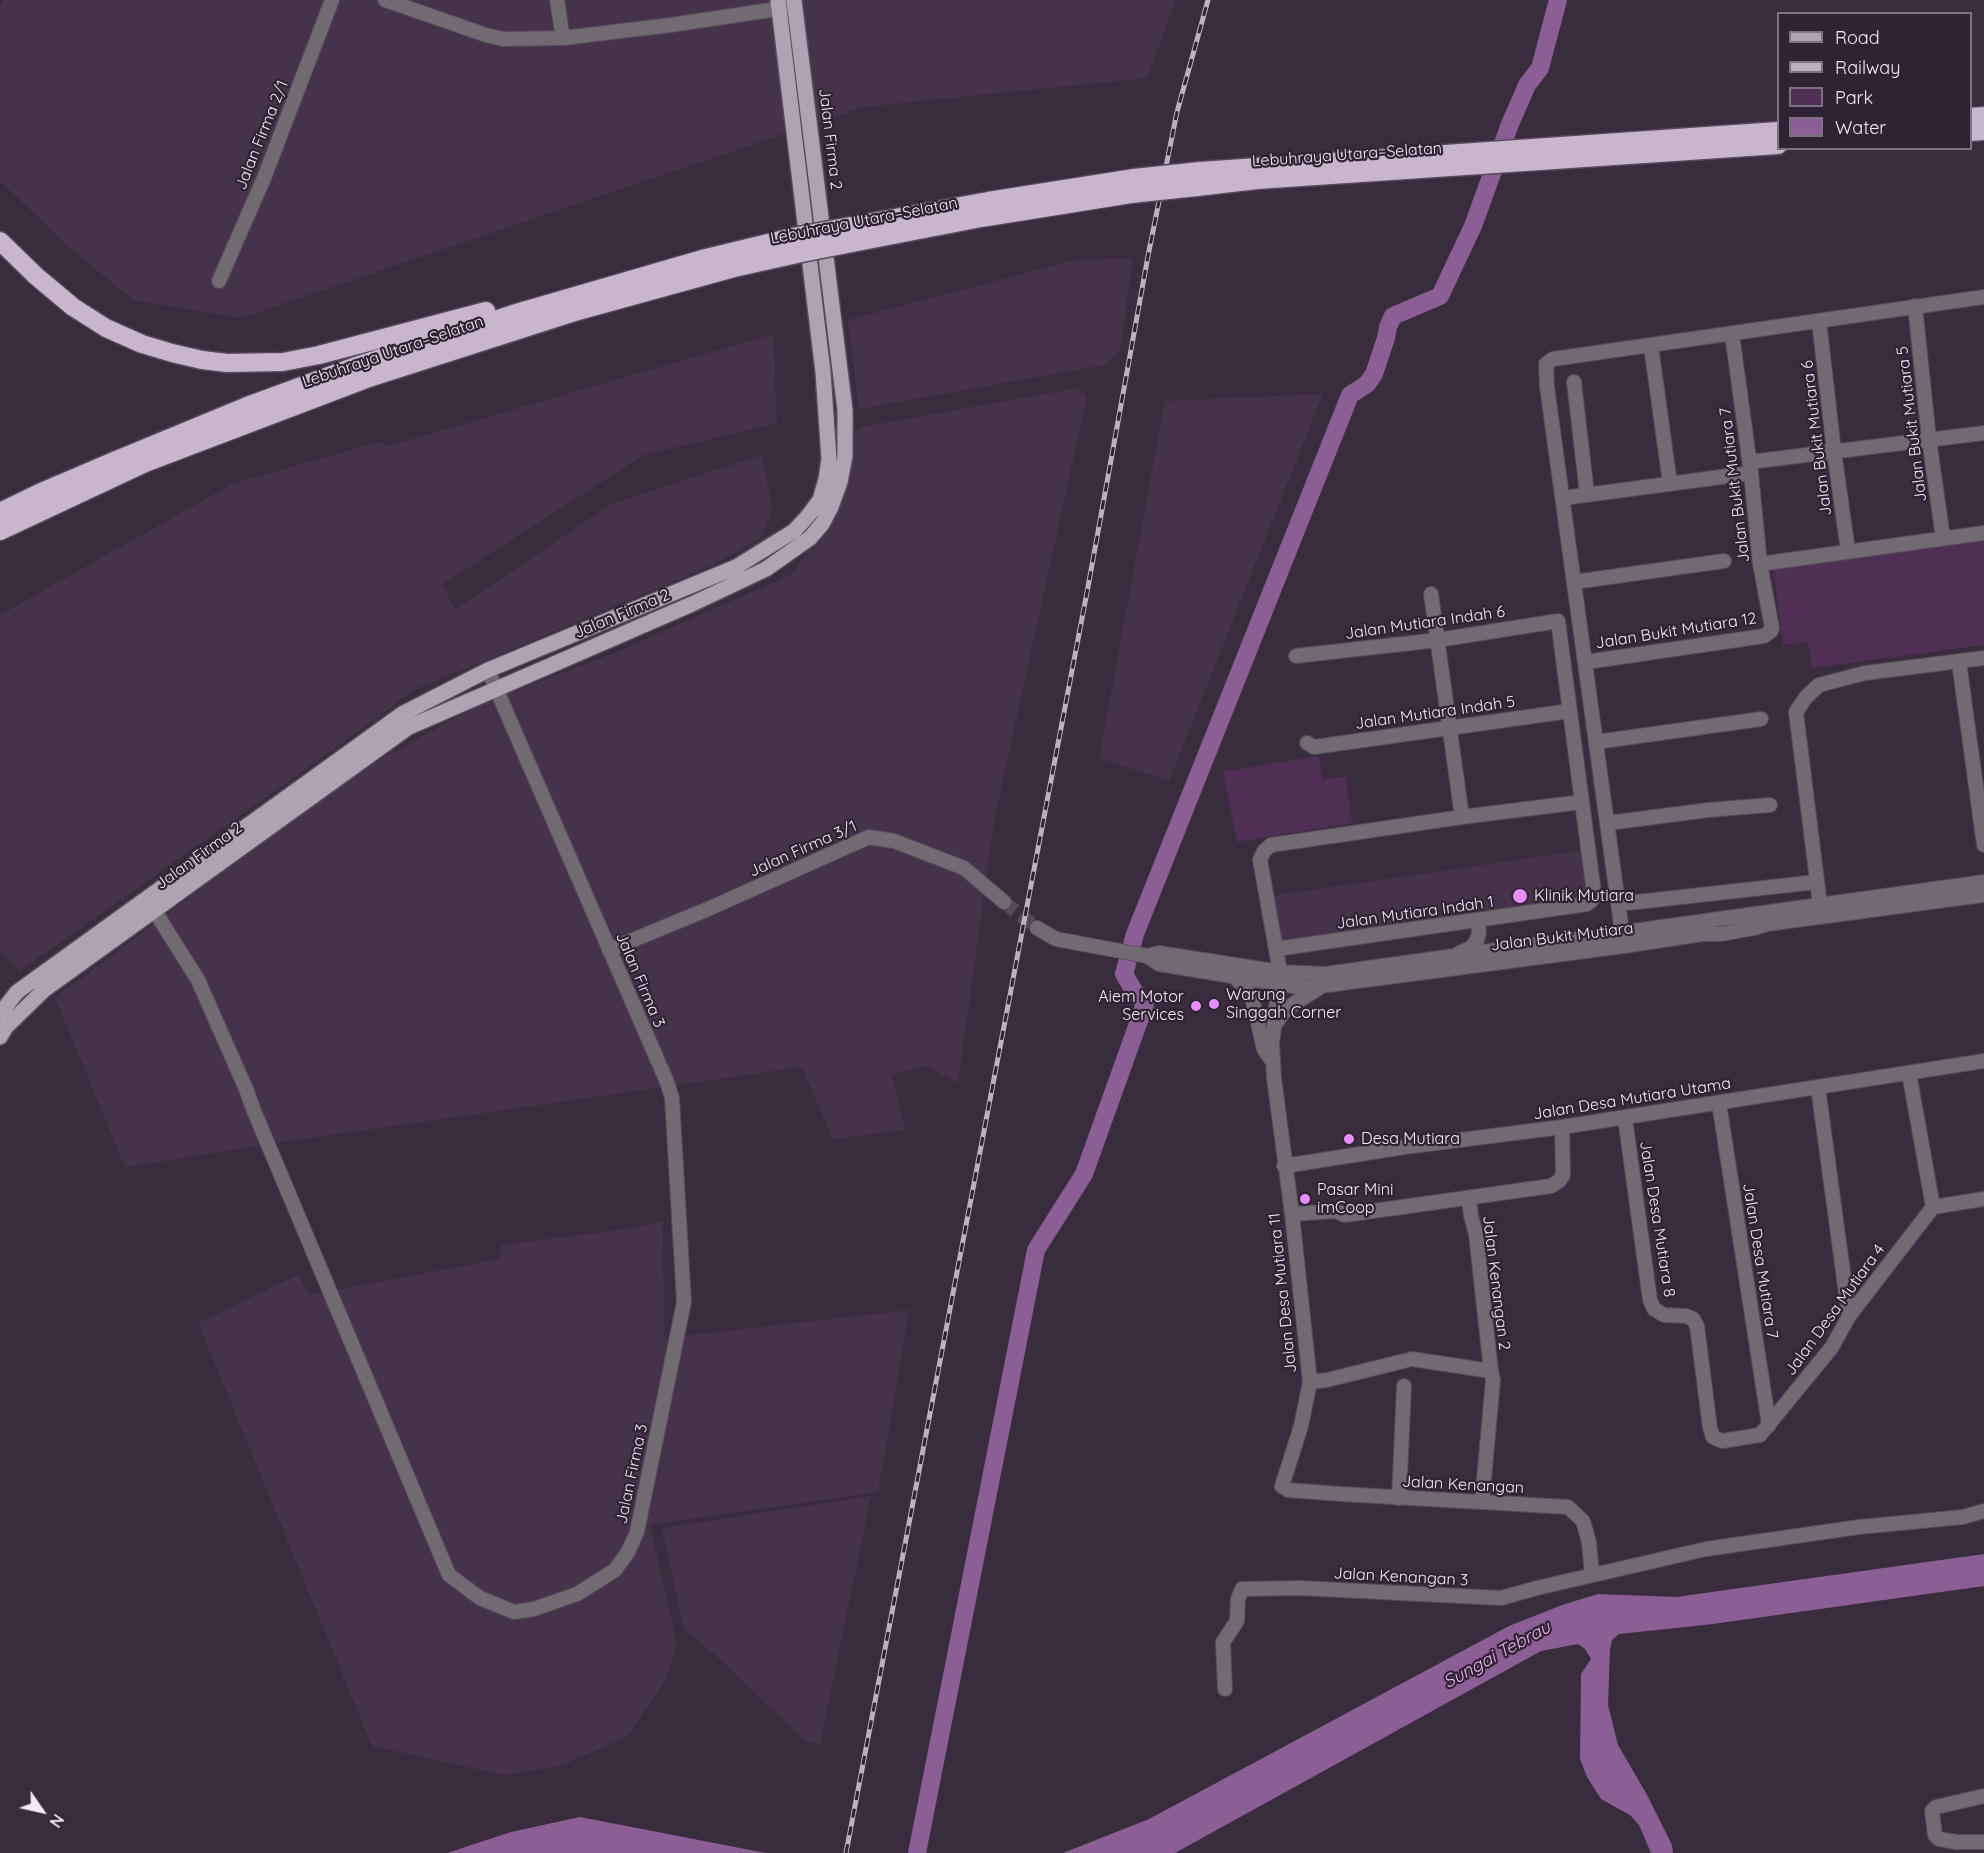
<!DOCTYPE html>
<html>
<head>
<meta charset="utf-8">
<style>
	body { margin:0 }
	#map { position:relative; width:1984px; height:1853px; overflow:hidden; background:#392c3c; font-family:Quicksand,sans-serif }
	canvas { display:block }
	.legend { position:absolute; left:1777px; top:12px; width:195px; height:138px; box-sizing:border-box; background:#2f2232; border:2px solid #7d7280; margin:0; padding:8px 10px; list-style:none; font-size:18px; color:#f3eaf5 }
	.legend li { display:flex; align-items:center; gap:12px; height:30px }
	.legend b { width:30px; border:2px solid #7d7280 }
	.north { position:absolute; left:12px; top:1781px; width:60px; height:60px; -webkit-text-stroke:4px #2f2232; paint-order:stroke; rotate:124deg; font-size:16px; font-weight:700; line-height:24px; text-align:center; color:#f3eaf5 }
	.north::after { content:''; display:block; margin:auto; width:21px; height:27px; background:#f3eaf5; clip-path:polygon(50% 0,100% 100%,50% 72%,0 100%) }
</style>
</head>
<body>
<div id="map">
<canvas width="1984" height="1853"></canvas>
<ul class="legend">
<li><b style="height:8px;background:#afa2b2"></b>Road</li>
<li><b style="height:8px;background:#bcb2bf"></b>Railway</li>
<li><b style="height:16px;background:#4f2f56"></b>Park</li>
<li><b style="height:16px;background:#8b5e95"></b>Water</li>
</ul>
<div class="north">N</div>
</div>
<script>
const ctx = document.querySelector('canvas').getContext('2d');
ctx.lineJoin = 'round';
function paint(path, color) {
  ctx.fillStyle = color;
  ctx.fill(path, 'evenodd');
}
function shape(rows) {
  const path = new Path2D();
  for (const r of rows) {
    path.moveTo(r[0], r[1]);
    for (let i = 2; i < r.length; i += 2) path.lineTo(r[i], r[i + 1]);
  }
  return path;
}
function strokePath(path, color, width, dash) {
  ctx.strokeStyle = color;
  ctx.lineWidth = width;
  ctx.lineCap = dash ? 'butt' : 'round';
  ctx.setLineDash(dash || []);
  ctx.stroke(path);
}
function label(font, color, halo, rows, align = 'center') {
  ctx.font = font + ' Quicksand,sans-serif';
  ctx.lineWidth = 4.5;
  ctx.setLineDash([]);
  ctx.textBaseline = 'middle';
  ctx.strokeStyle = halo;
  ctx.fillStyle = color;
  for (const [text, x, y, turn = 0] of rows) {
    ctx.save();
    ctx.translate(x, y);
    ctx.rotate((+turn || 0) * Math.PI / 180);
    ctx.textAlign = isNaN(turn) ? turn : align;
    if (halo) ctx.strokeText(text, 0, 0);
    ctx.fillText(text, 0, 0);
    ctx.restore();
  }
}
const built = shape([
	[4,0,1176,0,1147,78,863,107,241,318,133,300,72,250,0,181,0,8],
	[1133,258,1120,351,1105,365,859,409,848,320,1075,260],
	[773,334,777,423,644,455,443,584,455,610,611,504,762,455,772,509,762,538,708,567,414,690,316,762,20,971,0,951,0,615,232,484,382,441,385,447],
	[1078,388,1087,396,994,821,958,1083,925,1066,892,1075,905,1130,833,1139,802,1067,289,1141,125,1167,55,998,356,773,479,705,616,652,790,575,835,515,846,488,853,432,862,427],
	[1323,394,1169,781,1099,758,1165,401],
	[1585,850,1593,904,1281,952,1270,896],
	[662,1221,665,1338,909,1310,878,1492,650,1525,677,1644,665,1681,627,1737,560,1766,504,1775,372,1746,198,1323,298,1275,310,1295,500,1259,501,1245,627,1229],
	[871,1496,820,1744,805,1741,723,1662,684,1629,662,1528]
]);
const green = shape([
	[1984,538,1984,645,1812,668,1808,642,1783,645,1773,566],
	[1319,756,1322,780,1346,776,1352,823,1237,842,1223,772]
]);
const water = shape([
	[1984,1554,1984,1586,1713,1624,1619,1634,1612,1640,1610,1649,1608,1705,1618,1745,1646,1793,1672,1845,1673,1853,1651,1853,1639,1825,1630,1815,1601,1799,1587,1777,1580,1759,1581,1674,1591,1659,1585,1649,1578,1644,1541,1651,1175,1853,1063,1853,1149,1819,1509,1626,1562,1605,1598,1594,1676,1597],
	[580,1817,766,1853,447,1853,511,1832]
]);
const stream = shape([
	[1557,4,1560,0]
]);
const river = shape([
	[917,1853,1036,1250,1084,1174,1145,1004,1134,991,1124,974,1135,934,1350,395,1367,384,1374,374,1386,338,1388,327,1393,316,1440,296,1473,226,1510,124,1527,85,1540,68,1558,0]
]);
const minorTunnel = shape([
	[1004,902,1037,928]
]);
const minor = shape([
	[385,0,486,35,503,39,563,38,671,25,790,7],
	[557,0,563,38],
	[219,281,264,178,332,0],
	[1915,306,1929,439,1943,538],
	[1819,321,1834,451,1848,551],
	[1651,346,1670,484],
	[1574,382,1587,494],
	[1750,462,1984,433],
	[1563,498,1751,473],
	[1760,564,1984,533],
	[1574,582,1724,561],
	[1431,594,1462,817],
	[1586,662,1764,636,1771,631,1772,628,1760,564,1751,473,1732,334],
	[1959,662,1984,845],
	[1596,742,1761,719],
	[1307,743,1314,747,1570,711],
	[1582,802,1462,817,1271,845,1264,851,1260,860,1280,972,1272,1044,1274,1078,1292,1214,1310,1382,1301,1426,1282,1486,1288,1490,1341,1494,1568,1507,1583,1521,1589,1542,1592,1575],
	[1608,823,1708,810,1770,805],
	[149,902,198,980,246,1089,254,1111,449,1575,480,1598,514,1612,534,1609,577,1594,615,1570,628,1552,637,1532,684,1302,672,1098,667,1082,488,670],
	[1619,904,1816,882],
	[1821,913,1796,712,1806,697,1819,685,1865,673,1984,658],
	[1037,928,1056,939,1147,956,1159,953,1280,972,1325,974,1984,882],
	[1652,942,1634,940,1622,932,1547,387,1546,364,1553,359,1984,297],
	[1276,949,1587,904,1592,900,1594,893,1558,621,1438,640,1296,656],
	[609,950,708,909,869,837,894,841,964,868,1004,902],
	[1459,953,1471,948,1477,940,1479,933,1478,920],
	[1147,956,1159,964,1305,988,1624,946,1703,934,1721,934,1754,928,1767,924,1984,895],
	[1234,977,1243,985,1252,998,1264,1049,1270,1058],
	[1275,1024,1287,1008,1319,988],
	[1909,1073,1933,1207],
	[1818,1087,1849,1316],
	[1719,1103,1769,1425],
	[1625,1118,1650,1300,1654,1309,1664,1315,1686,1316,1693,1319,1697,1326,1710,1428,1713,1437,1722,1441,1760,1435,1832,1347,1849,1316,1933,1207,1984,1199],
	[1284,1166,1405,1147,1562,1127,1984,1061],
	[1292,1214,1336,1211,1345,1215,1551,1186,1559,1181,1563,1175,1562,1127],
	[1310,1382,1327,1380,1412,1359,1491,1371,1476,1234,1471,1216,1469,1198],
	[1399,1498,1404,1386],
	[1482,1501,1493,1380,1491,1371],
	[1225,1689,1223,1642,1237,1621,1238,1599,1242,1589,1300,1588,1501,1598,1537,1588,1706,1549,1859,1527,1963,1517,1984,1511],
	[1984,1796,1936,1807,1932,1811,1935,1835,1939,1839,1956,1842,1984,1842]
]);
const major = shape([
	[0,1014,17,992,402,714,488,670,736,567,794,531,808,516,820,500,826,479,829,459,823,372,778,0],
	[0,1037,6,1027,44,990,409,727,692,604,766,569,810,538,822,524,831,507,840,482,845,456,845,410,794,0]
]);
const highway = shape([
	[1970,117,1984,116],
	[1970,132,1984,131],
	[1200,171,1778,131],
	[1197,187,1257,180,1778,145],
	[840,228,988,201,1134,178],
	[0,241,36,276,73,307,106,328,142,344,172,353,202,360,227,363,283,362,319,355,486,311],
	[842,245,981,218,1131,194],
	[0,512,39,493,114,461,247,406,356,366,513,314,706,258,793,237],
	[0,531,145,463,366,379,578,311,734,268,797,254]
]);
const rail = shape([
	[846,1853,1088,587,1148,256,1177,112,1208,0]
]);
const highwayBridge = shape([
	[1134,178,1200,171],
	[1131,194,1197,187],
	[793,237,840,228],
	[797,254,842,245]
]);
const markers = [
	[1520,896,8,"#e98dfe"],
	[1214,1004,6,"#e98dfe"],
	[1196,1006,6,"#e98dfe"],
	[1349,1139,6,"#e98dfe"],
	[1305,1199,6,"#e98dfe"]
];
const streetNames = [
	["Jalan Firma 2/1",262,135,-68],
	["Jalan Firma 2",830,139,83],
	["Lebuhraya Utara–Selatan",1347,155,-4],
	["Lebuhraya Utara–Selatan",864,221,-11],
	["Lebuhraya Utara–Selatan",393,352,-19],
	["Jalan Bukit Mutiara 5",1912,424,-97],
	["Jalan Bukit Mutiara 6",1817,438,-97],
	["Jalan Bukit Mutiara 7",1735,485,-97],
	["Jalan Firma 2",622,614,-23],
	["Jalan Mutiara Indah 6",1425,623,-8],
	["Jalan Bukit Mutiara 12",1676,631,-9],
	["Jalan Mutiara Indah 5",1435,713,-8],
	["Jalan Firma 3/1",803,849,-24],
	["Jalan Firma 2",199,856,-36],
	["Jalan Mutiara Indah 1",1415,913,-8],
	["Jalan Bukit Mutiara",1562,937,-7],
	["Jalan Firma 3",640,980,67],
	["Jalan Desa Mutiara Utama",1632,1099,-9],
	["Jalan Desa Mutiara 8",1657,1219,81],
	["Jalan Desa Mutiara 7",1760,1261,81],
	["Jalan Kenangan 2",1496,1283,83],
	["Jalan Desa Mutiara 11",1283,1293,-96],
	["Jalan Desa Mutiara 4",1835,1310,-54],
	["Jalan Firma 3",632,1474,-78],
	["Jalan Kenangan",1463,1485,3],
	["Jalan Kenangan 3",1401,1577,3]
];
const poiNames = [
	["Klinik Mutiara",1534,896],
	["Warung",1226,995],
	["Singgah Corner",1226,1013],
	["Aiem Motor",1184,997,"right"],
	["Services",1184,1015,"right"],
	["Desa Mutiara",1361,1139],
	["Pasar Mini",1317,1190],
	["imCoop",1317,1208]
];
const waterNames = [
	["Sungai Tebrau",1497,1655,-29]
];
paint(built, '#453449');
paint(green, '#4f2f56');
paint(water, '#8b5e95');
strokePath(stream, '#8b5e95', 3);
strokePath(river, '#8b5e95', 18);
strokePath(minorTunnel, '#554858', 14, [14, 7]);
strokePath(minor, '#574a5a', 16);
strokePath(major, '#574a5a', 18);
strokePath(highway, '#574a5a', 21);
strokePath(minor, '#716a72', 14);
strokePath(major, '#afa2b2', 15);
strokePath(highway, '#c8b7cc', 18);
strokePath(rail, '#bcb2bf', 5);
strokePath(rail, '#2f2232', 3, [9]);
strokePath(highwayBridge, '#574a5a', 21, []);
strokePath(highwayBridge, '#c8b7cc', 18);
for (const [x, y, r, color] of markers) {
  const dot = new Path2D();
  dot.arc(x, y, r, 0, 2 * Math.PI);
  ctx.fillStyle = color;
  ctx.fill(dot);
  strokePath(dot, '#2f2232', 2);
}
label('16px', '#f3eaf5', '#2f2232', streetNames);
label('16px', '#f3eaf5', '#2f2232', poiNames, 'left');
label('italic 18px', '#eab6f5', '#2f2232', waterNames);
</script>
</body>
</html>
